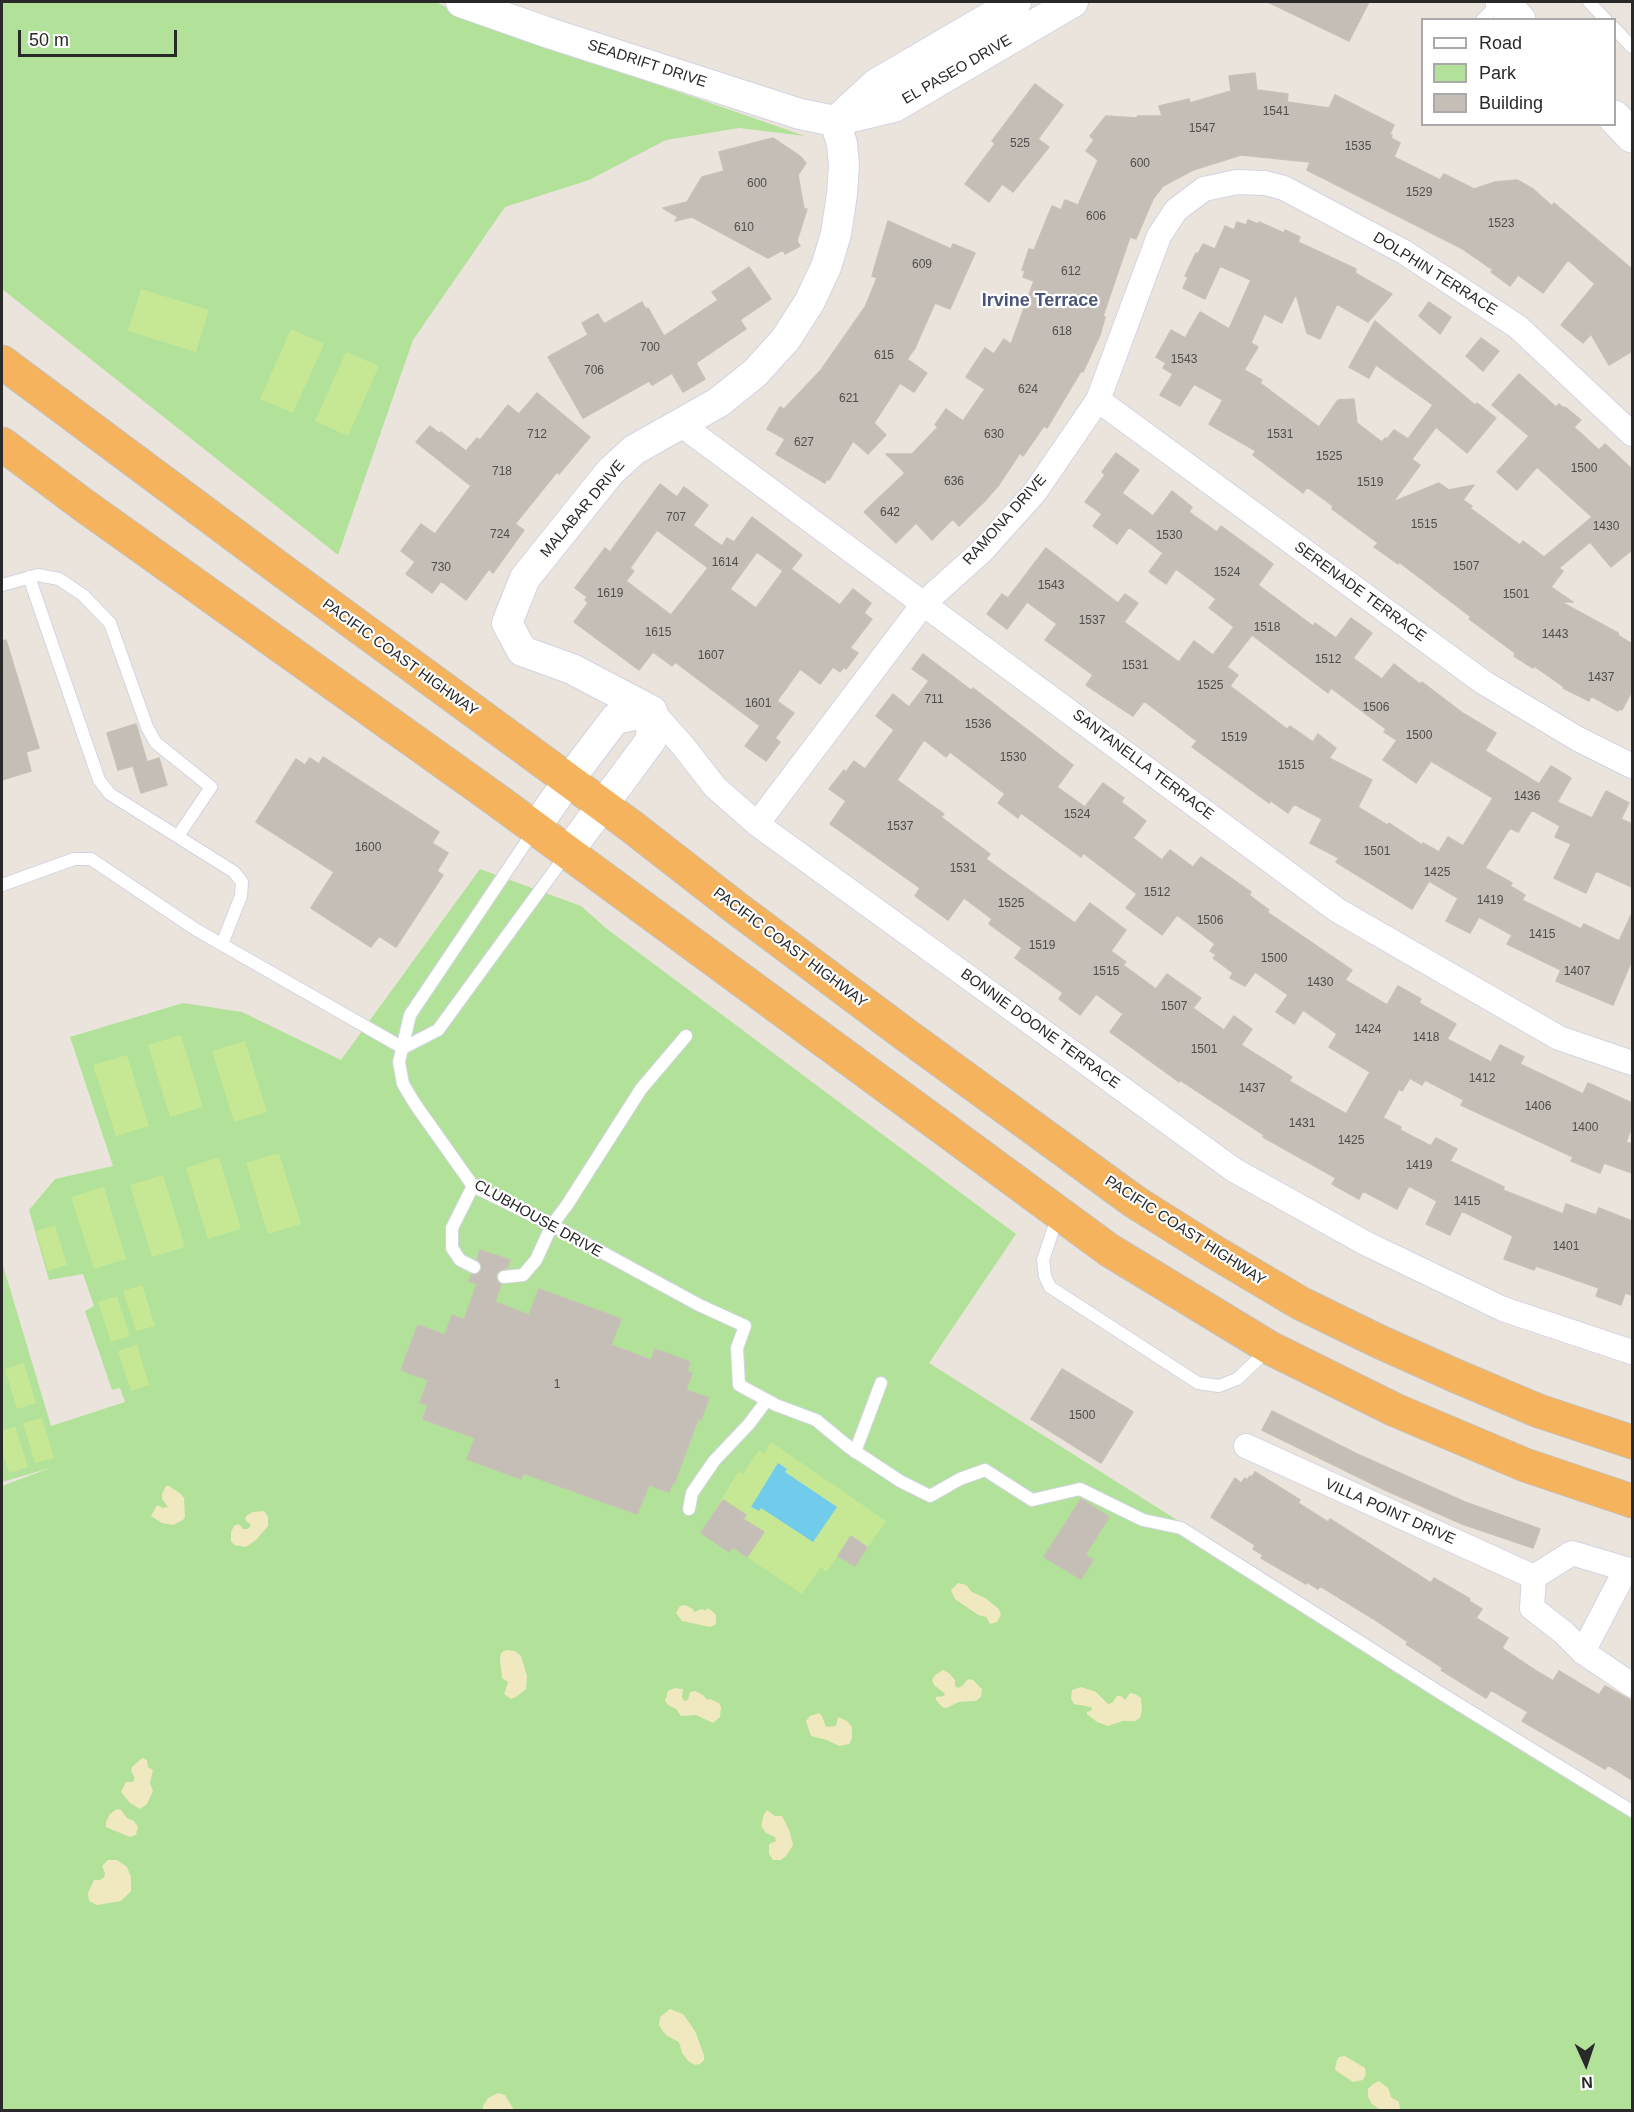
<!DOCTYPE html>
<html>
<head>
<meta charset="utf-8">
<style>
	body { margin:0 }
	#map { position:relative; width:1634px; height:2112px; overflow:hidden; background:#ebe4dc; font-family:Helvetica,sans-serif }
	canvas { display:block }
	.frame { position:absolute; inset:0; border:3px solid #292929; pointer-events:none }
	.legend { position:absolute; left:1421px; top:18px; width:195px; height:108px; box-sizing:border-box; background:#fff; border:2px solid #a9a9a9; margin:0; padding:8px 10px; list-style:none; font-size:18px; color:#292929 }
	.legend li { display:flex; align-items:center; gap:12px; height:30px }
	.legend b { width:30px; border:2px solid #a9a9a9 }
	.north { position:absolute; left:1556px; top:2034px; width:60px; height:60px; -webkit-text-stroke:4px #fff; paint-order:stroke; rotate:177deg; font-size:16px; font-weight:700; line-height:24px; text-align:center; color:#292929 }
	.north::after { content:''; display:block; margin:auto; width:21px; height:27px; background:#292929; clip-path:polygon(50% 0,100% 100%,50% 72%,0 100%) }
	.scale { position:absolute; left:18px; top:30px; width:159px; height:27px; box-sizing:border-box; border:3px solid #292929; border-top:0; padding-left:8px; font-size:18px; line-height:21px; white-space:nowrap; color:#292929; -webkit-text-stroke:4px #fff; paint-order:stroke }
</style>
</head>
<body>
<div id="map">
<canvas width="1634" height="2112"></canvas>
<div class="frame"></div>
<ul class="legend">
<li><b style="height:8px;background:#fff"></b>Road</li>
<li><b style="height:16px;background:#b2e199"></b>Park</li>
<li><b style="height:16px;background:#c4beb7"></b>Building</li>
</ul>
<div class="north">N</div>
<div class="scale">50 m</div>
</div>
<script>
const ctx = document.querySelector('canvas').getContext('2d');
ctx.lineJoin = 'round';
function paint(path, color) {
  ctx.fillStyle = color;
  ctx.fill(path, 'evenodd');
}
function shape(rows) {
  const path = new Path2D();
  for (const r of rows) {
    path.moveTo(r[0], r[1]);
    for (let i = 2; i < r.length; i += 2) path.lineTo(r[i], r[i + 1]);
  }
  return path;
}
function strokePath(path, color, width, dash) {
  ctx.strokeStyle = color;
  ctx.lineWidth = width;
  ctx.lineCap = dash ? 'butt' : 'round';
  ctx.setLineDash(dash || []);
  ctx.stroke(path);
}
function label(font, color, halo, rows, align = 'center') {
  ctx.font = font + ' Helvetica,sans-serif';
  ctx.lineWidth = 4.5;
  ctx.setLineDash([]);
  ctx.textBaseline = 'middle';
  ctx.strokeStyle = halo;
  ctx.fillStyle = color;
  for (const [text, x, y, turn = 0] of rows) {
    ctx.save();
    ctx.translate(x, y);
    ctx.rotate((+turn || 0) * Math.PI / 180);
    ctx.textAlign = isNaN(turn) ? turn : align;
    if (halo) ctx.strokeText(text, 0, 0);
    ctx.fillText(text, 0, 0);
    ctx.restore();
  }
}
const green = shape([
	[2,2,436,2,472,20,805,136,739,128,666,140,589,180,505,207,413,340,338,555,2,289],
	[480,869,581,906,607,929,1016,1234,929,1363,1632,1808,1632,2110,2,2110,2,1486,50,1468,2,1482,2,1262,51,1426,125,1402,120,1388,112,1390,85,1311,94,1306,83,1274,49,1280,29,1210,55,1179,113,1166,70,1037,183,1003,242,1012,341,1060]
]);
const sand = shape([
	[166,1486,169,1486,181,1494,184,1498,185,1517,183,1520,173,1525,162,1523,151,1516,157,1505,163,1508,168,1507,162,1499,162,1494],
	[264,1511,268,1517,268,1526,256,1540,246,1547,234,1545,231,1541,231,1532,234,1526,239,1524,243,1529,248,1529,251,1525,245,1520,246,1516,253,1512],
	[958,1583,966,1585,972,1592,985,1598,999,1609,1001,1615,997,1622,990,1624,986,1617,978,1615,955,1599,951,1590],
	[685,1605,693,1609,694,1612,702,1609,706,1611,707,1608,712,1611,716,1615,716,1624,710,1627,682,1621,676,1613,680,1606],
	[506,1650,515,1651,521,1656,527,1676,526,1689,516,1697,511,1699,504,1694,508,1682,502,1678,500,1659,501,1653],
	[943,1670,949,1673,955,1680,955,1686,958,1688,962,1686,968,1679,973,1680,982,1689,981,1697,976,1701,959,1702,946,1708,942,1707,936,1700,936,1697,944,1696,945,1694,934,1685,932,1680,935,1675],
	[1081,1687,1096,1692,1108,1704,1112,1703,1117,1696,1121,1696,1125,1700,1130,1693,1135,1694,1141,1698,1142,1710,1140,1718,1135,1721,1123,1721,1108,1726,1097,1722,1087,1714,1087,1712,1092,1710,1091,1707,1074,1704,1071,1699,1072,1690],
	[675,1688,683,1689,682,1697,684,1701,688,1700,690,1692,695,1691,703,1695,707,1700,710,1699,719,1703,721,1707,720,1717,713,1723,696,1715,681,1716,676,1709,668,1705,665,1701,668,1691],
	[819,1713,822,1716,826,1727,836,1726,838,1717,847,1721,852,1727,852,1738,849,1744,839,1746,827,1740,811,1736,806,1721,810,1716],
	[142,1758,147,1760,148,1767,153,1770,150,1783,153,1791,147,1804,140,1809,130,1803,121,1792,126,1782,133,1782,135,1778,131,1771,132,1767],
	[117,1809,121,1810,127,1818,134,1821,138,1827,136,1835,130,1837,106,1827,106,1822,110,1814],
	[767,1810,775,1816,782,1816,790,1832,793,1845,786,1856,781,1860,773,1860,769,1854,769,1844,776,1841,775,1837,766,1833,761,1826,764,1814],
	[108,1860,117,1860,127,1867,131,1877,131,1891,121,1901,97,1905,89,1901,88,1893,94,1880,100,1880,104,1877,105,1873,102,1866],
	[670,2009,683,2014,695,2031,704,2055,704,2060,700,2064,695,2065,688,2061,682,2053,679,2042,667,2036,662,2030,659,2025,660,2017],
	[1345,2056,1365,2068,1366,2074,1363,2080,1353,2082,1335,2070,1337,2060,1339,2057],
	[1379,2081,1388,2088,1391,2097,1399,2102,1400,2110,1380,2110,1372,2104,1368,2097,1368,2089,1373,2084],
	[498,2093,505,2095,514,2110,483,2110,483,2106,488,2098]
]);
const pitch = shape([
	[141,289,209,310,196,352,128,331],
	[291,329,324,344,293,413,260,399],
	[346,352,379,366,348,436,315,421],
	[181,1035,203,1107,170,1117,148,1045],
	[245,1041,267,1112,234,1122,212,1051],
	[127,1055,149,1126,116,1136,93,1065],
	[279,1153,301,1224,268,1234,246,1163],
	[219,1157,241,1229,208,1239,186,1168],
	[163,1175,185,1247,152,1257,130,1185],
	[104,1187,126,1259,94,1269,71,1197],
	[55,1225,67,1265,48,1271,36,1231],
	[142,1285,155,1326,136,1331,123,1291],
	[117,1296,130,1336,111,1342,98,1302],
	[137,1345,149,1385,131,1391,118,1351],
	[24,1363,36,1403,17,1409,5,1369],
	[42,1418,54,1458,35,1463,23,1423],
	[15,1426,28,1467,9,1473,2,1449,2,1431],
	[771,1442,886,1521,855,1566,838,1556,826,1572,821,1567,802,1594,733,1548,729,1552,701,1533,738,1472,743,1474,759,1450,764,1454]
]);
const water = shape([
	[778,1463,787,1469,785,1472,837,1507,813,1542,761,1508,759,1511,751,1507]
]);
const building = shape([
	[1268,2,1369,2,1349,41,1268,2],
	[1255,73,1257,90,1288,94,1287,102,1329,108,1335,95,1394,125,1390,134,1392,135,1391,138,1400,143,1394,157,1440,180,1444,174,1474,189,1495,182,1517,180,1533,189,1552,206,1554,203,1632,269,1632,351,1609,365,1591,334,1583,343,1561,325,1595,284,1568,260,1543,293,1518,275,1510,286,1491,272,1493,270,1461,248,1307,170,1310,162,1241,155,1193,170,1163,186,1153,199,1136,239,1130,237,1103,316,1105,317,1100,335,1083,372,1081,371,1047,428,1044,426,1023,456,1020,453,998,486,984,502,959,526,953,519,932,540,916,523,896,543,864,512,905,473,886,454,912,454,938,427,935,425,946,409,963,421,985,389,966,377,985,348,994,354,1004,339,1011,344,1034,281,1023,277,1025,271,1022,270,1029,249,1034,250,1052,206,1061,210,1065,200,1078,205,1098,160,1086,151,1094,140,1090,136,1106,116,1136,118,1138,116,1162,116,1159,106,1189,99,1190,103,1231,91,1229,76,1255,73],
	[1035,84,1063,105,1038,139,1049,147,1013,192,1002,184,989,202,965,184,995,144,992,141,1035,84],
	[773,138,800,156,806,163,798,175,804,209,807,209,797,241,800,246,785,254,783,250,768,258,692,217,675,221,678,217,663,208,687,202,702,177,724,171,719,152,773,138],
	[1248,220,1258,224,1259,222,1284,233,1285,230,1300,237,1298,242,1356,269,1355,273,1392,294,1368,322,1337,304,1320,339,1307,333,1296,294,1282,323,1264,314,1251,343,1258,347,1244,370,1262,380,1260,383,1319,427,1338,400,1354,399,1357,423,1382,442,1385,438,1387,439,1394,430,1408,439,1433,405,1376,365,1369,378,1349,367,1375,321,1475,405,1477,403,1496,418,1467,453,1436,427,1412,459,1420,465,1393,502,1439,483,1449,490,1474,485,1463,500,1472,506,1470,508,1520,545,1523,541,1544,557,1592,517,1537,467,1517,490,1497,472,1529,436,1492,405,1519,374,1556,407,1559,404,1564,408,1565,407,1581,420,1574,427,1599,450,1605,444,1632,469,1632,550,1611,567,1590,542,1559,568,1563,571,1551,587,1573,602,1561,602,1618,633,1619,636,1632,644,1632,691,1622,710,1619,709,1618,711,1591,696,1589,701,1563,688,1564,687,1534,666,1533,668,1514,656,1515,653,1469,619,1471,617,1399,562,1398,564,1374,547,1378,543,1332,509,1333,506,1307,487,1303,493,1253,455,1256,451,1209,424,1223,400,1194,384,1180,406,1160,395,1173,374,1163,368,1166,363,1156,357,1171,330,1185,338,1200,312,1229,329,1251,280,1220,266,1205,299,1183,288,1188,277,1185,276,1196,253,1198,254,1203,244,1215,249,1225,226,1234,230,1237,222,1246,225,1248,220],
	[888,221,951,249,953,244,975,253,950,309,935,303,915,348,907,359,927,373,914,392,900,383,874,423,886,435,868,454,853,441,829,480,827,479,825,483,776,454,785,439,767,429,780,407,784,409,821,370,865,307,877,278,872,276,888,221],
	[749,267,771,299,740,320,746,329,696,363,705,379,683,392,672,373,652,385,649,381,583,418,548,357,588,335,582,323,598,314,604,324,642,302,646,309,648,308,664,336,718,300,712,292,749,267],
	[1429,302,1451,317,1440,334,1419,316,1429,302],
	[1481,338,1499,351,1483,371,1466,356,1481,338],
	[537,393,590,437,559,474,557,472,515,524,524,530,493,573,489,569,466,600,441,581,432,593,406,574,415,562,401,551,421,524,435,534,471,486,416,442,430,426,439,433,441,432,466,451,477,438,480,440,508,405,519,414,537,393],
	[1116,453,1139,470,1122,493,1153,516,1172,491,1192,507,1189,512,1217,532,1221,526,1273,564,1258,585,1313,626,1315,623,1336,638,1351,618,1372,633,1353,658,1382,679,1394,664,1420,684,1422,682,1464,714,1496,733,1485,751,1539,784,1551,766,1571,778,1557,802,1592,818,1606,791,1629,803,1621,819,1632,824,1632,887,1596,871,1586,893,1554,878,1571,844,1555,837,1560,826,1532,810,1518,832,1510,828,1485,868,1512,883,1510,886,1525,895,1522,900,1581,929,1584,924,1619,941,1632,913,1632,960,1613,1005,1556,981,1561,970,1507,944,1512,935,1479,917,1470,933,1446,921,1458,898,1429,881,1412,909,1336,862,1339,858,1310,843,1322,819,1294,804,1288,813,1271,801,1269,803,1192,747,1197,741,1144,701,1133,716,1086,685,1093,675,1045,640,1057,624,1027,602,1007,629,987,614,1002,594,1008,598,1046,548,1118,603,1125,594,1138,603,1124,622,1179,662,1194,641,1213,655,1234,627,1209,608,1216,599,1176,569,1166,584,1149,572,1163,553,1129,527,1117,544,1093,526,1102,514,1085,502,1105,475,1102,472,1116,453],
	[1252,635,1328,693,1331,688,1386,729,1384,732,1397,740,1383,760,1416,783,1431,761,1493,798,1463,846,1448,837,1439,852,1423,843,1422,845,1389,823,1387,825,1358,807,1372,780,1329,758,1336,748,1318,734,1313,742,1290,726,1287,729,1230,686,1238,675,1227,667,1252,635],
	[660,484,677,497,684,487,708,505,693,525,722,546,727,538,734,542,752,517,802,555,791,569,840,605,853,589,871,603,864,613,872,619,850,648,858,653,846,669,844,667,840,672,833,667,820,684,800,669,777,701,794,713,775,738,780,742,766,761,745,746,760,726,675,662,672,666,653,652,639,670,574,622,588,603,585,600,587,597,575,588,605,548,610,552,660,484],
	[657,530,708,568,671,615,626,581,634,571,630,568,657,530],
	[757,552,783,571,756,608,730,589,757,552],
	[6,640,39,748,26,752,31,771,2,780,2,641,6,640],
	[923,654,971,690,973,688,1073,765,1057,787,1085,807,1103,783,1124,798,1121,802,1146,821,1133,838,1162,860,1170,850,1193,867,1201,857,1251,892,1249,895,1269,910,1267,912,1352,970,1345,980,1387,1005,1398,986,1421,999,1419,1003,1456,1024,1447,1039,1491,1062,1500,1045,1524,1057,1520,1064,1583,1094,1588,1083,1632,1103,1632,1126,1626,1142,1632,1144,1632,1173,1604,1163,1600,1173,1571,1161,1573,1157,1461,1105,1464,1100,1425,1080,1422,1085,1410,1078,1402,1091,1399,1089,1383,1118,1401,1127,1400,1130,1431,1146,1436,1138,1457,1149,1450,1161,1504,1187,1503,1190,1563,1214,1566,1204,1596,1215,1599,1208,1632,1221,1632,1295,1625,1293,1621,1305,1596,1296,1599,1288,1536,1266,1534,1270,1504,1259,1513,1236,1462,1211,1450,1235,1426,1224,1437,1201,1409,1186,1397,1209,1363,1191,1359,1199,1332,1184,1336,1178,1263,1137,1264,1135,1180,1080,1179,1082,1110,1032,1123,1014,1096,994,1080,1015,1059,999,1063,993,1015,958,1022,948,989,924,992,919,964,898,948,920,915,896,920,888,830,824,846,801,829,789,844,770,846,772,854,761,865,769,894,730,876,716,893,694,909,707,929,681,912,669,923,654],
	[924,740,946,757,950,752,1005,794,998,803,1018,818,1021,813,1081,857,1083,853,1137,894,1126,908,1162,935,1177,915,1215,944,1210,951,1216,955,1213,958,1233,973,1230,978,1245,986,1255,972,1288,995,1276,1012,1294,1024,1303,1010,1337,1034,1329,1047,1370,1072,1346,1114,1289,1081,1292,1077,1241,1045,1252,1029,1234,1016,1224,1030,1193,1008,1201,998,1167,974,1156,989,1123,965,1126,962,1111,951,1126,930,1090,903,1075,923,986,859,990,854,941,817,944,814,897,780,924,740],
	[136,724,147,762,159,758,167,785,141,793,133,766,118,770,107,733,136,724],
	[323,757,439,832,432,843,448,853,437,871,443,875,396,947,379,936,371,947,311,908,334,872,256,822,296,759,305,765,310,758,319,764,323,757],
	[480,1250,510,1260,507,1268,500,1270,496,1274,497,1281,501,1285,495,1302,529,1315,539,1289,621,1319,611,1345,651,1360,655,1349,690,1362,687,1371,692,1373,686,1390,709,1398,701,1420,698,1419,674,1484,672,1484,669,1492,649,1485,637,1514,523,1473,521,1479,467,1459,475,1438,423,1419,428,1405,420,1403,428,1380,401,1370,418,1325,445,1335,452,1315,464,1320,477,1284,469,1281,471,1275,478,1274,482,1270,481,1263,477,1259,480,1250],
	[1062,1369,1133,1412,1101,1463,1031,1419,1062,1369],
	[1272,1411,1357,1454,1465,1502,1540,1529,1533,1548,1462,1524,1385,1490,1262,1430,1272,1411],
	[1255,1472,1300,1500,1298,1503,1328,1522,1330,1519,1431,1583,1434,1578,1470,1599,1469,1601,1482,1609,1476,1618,1508,1638,1502,1648,1538,1672,1553,1681,1559,1671,1599,1695,1605,1686,1632,1701,1632,1780,1608,1765,1605,1769,1522,1721,1528,1712,1491,1690,1486,1698,1441,1670,1443,1668,1406,1644,1408,1642,1372,1618,1320,1586,1318,1589,1307,1582,1306,1584,1261,1558,1263,1555,1253,1549,1255,1545,1211,1517,1235,1478,1241,1483,1245,1478,1247,1480,1250,1476,1252,1477,1255,1472],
	[1081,1499,1109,1517,1085,1555,1093,1560,1081,1579,1044,1557,1081,1499],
	[723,1500,746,1515,743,1519,764,1532,747,1557,733,1547,729,1552,701,1533,723,1500],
	[851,1536,867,1547,855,1566,838,1556,851,1536]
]);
const service = shape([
	[1589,2,1606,20],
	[1482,20,1500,2],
	[1614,28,1632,47],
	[29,577,99,780,110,794,234,872,242,882,241,896,222,944],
	[2,585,38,575,59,579,83,595,110,623,147,727,156,743,211,787,178,836],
	[535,829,410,1015,399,1062,403,1084,415,1104,473,1186,552,1225,699,1305,745,1326,737,1348,739,1385,776,1405,816,1420,850,1448,900,1481,930,1496,960,1479,985,1470,1032,1500,1080,1489,1143,1520,1181,1528,1442,1694,1632,1811],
	[2,885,74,859,91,859,195,929,403,1048],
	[403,1048,438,1030,568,852],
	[473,1186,452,1228,452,1248,460,1260,474,1267],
	[1058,1215,1043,1260,1045,1276,1050,1287,1198,1383,1219,1386,1237,1379,1269,1349],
	[504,1277,523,1275,536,1260,552,1225,567,1205,641,1089,686,1036],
	[855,1452,881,1383],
	[689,1509,692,1493,714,1461,749,1424,767,1400]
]);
const minor = shape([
	[1098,400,1483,682,1578,739,1632,766],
	[679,423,1337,910,1559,1038,1632,1063],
	[652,711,683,746,715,787,757,824,1234,1170,1367,1244,1503,1309,1632,1352],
	[757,824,924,603,982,551,1035,492,1098,400,1159,236,1176,210,1204,189,1237,182,1265,183,1284,188,1404,252,1518,327,1632,434],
	[1246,1446,1534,1577,1532,1608,1563,1632,1583,1652,1632,1685],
	[1534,1577,1572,1553,1632,1571],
	[1583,1652,1626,1569]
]);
const tertiary = shape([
	[461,2,549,33,800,114,835,121,894,107,1073,2],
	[837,120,876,84,1016,2],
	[652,711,572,669,522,651,507,623,525,578,610,472,634,450,719,402,755,373,785,340,809,303,826,267,836,234,842,194,844,165,842,144,835,121],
	[535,828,568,781,615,719,652,711],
	[568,852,651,740,652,711]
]);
const secondary = shape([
	[1502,2,1519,20],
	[1614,117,1632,136]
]);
const trunk = shape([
	[2,362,284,572,631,826,735,907,906,1035,1135,1202,1216,1253,1300,1303,1380,1342,1456,1376,1539,1411,1632,1442],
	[2,444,82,504,498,801,1109,1250,1270,1348,1395,1410,1525,1465,1632,1501]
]);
const numberNames = [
	["1541",1276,112],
	["1547",1202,129],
	["525",1020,144],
	["1535",1358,147],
	["600",1140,164],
	["600",757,184],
	["1529",1419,193],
	["606",1096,217],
	["1523",1501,224],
	["610",744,228],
	["609",922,265],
	["612",1071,272],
	["618",1062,332],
	["700",650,348],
	["615",884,356],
	["1543",1184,360],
	["706",594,371],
	["624",1028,390],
	["621",849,399],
	["712",537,435],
	["630",994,435],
	["1531",1280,435],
	["627",804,443],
	["1525",1329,457],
	["1500",1584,469],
	["718",502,472],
	["636",954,482],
	["1519",1370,483],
	["642",890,513],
	["707",676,518],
	["1515",1424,525],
	["1430",1606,527],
	["724",500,535],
	["1530",1169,536],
	["1614",725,563],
	["1507",1466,567],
	["730",441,568],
	["1524",1227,573],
	["1543",1051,586],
	["1619",610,594],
	["1501",1516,595],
	["1537",1092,621],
	["1518",1267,628],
	["1615",658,633],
	["1443",1555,635],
	["1607",711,656],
	["1512",1328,660],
	["1531",1135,666],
	["1437",1601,678],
	["1525",1210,686],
	["711",934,700],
	["1601",758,704],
	["1506",1376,708],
	["1536",978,725],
	["1500",1419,736],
	["1519",1234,738],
	["1530",1013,758],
	["1515",1291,766],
	["1436",1527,797],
	["1524",1077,815],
	["1537",900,827],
	["1600",368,848],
	["1501",1377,852],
	["1531",963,869],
	["1425",1437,873],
	["1512",1157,893],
	["1419",1490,901],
	["1525",1011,904],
	["1506",1210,921],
	["1415",1542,935],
	["1519",1042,946],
	["1500",1274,959],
	["1515",1106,972],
	["1407",1577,972],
	["1430",1320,983],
	["1507",1174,1007],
	["1424",1368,1030],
	["1418",1426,1038],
	["1501",1204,1050],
	["1412",1482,1079],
	["1437",1252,1089],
	["1406",1538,1107],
	["1431",1302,1124],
	["1400",1585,1128],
	["1425",1351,1141],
	["1419",1419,1166],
	["1415",1467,1202],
	["1401",1566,1247],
	["1",557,1385],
	["1500",1082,1416]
];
const streetNames = [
	["SEADRIFT DRIVE",647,64,18],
	["EL PASEO DRIVE",957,70,-30],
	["DOLPHIN TERRACE",1435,274,32],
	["MALABAR DRIVE",583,509,-50],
	["RAMONA DRIVE",1005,520,-48],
	["SERENADE TERRACE",1360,592,36],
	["PACIFIC COAST HIGHWAY",400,658,36],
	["SANTANELLA TERRACE",1143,765,37],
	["PACIFIC COAST HIGHWAY",790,948,37],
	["BONNIE DOONE TERRACE",1040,1029,36],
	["CLUBHOUSE DRIVE",538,1219,29],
	["PACIFIC COAST HIGHWAY",1185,1231,33],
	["VILLA POINT DRIVE",1390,1512,24]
];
const quarterNames = [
	["Irvine Terrace",1040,301]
];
paint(green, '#b2e199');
paint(sand, '#f0e8bf');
paint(pitch, '#c6e895');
paint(water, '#71cceb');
paint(building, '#c4beb7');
strokePath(building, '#c7c0b5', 1.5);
strokePath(service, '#d1d4e2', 14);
strokePath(minor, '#d1d4e2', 26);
strokePath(tertiary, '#d1d4e2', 32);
strokePath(secondary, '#d1d4e2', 35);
strokePath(trunk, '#c3c3c3', 35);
strokePath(service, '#fff', 12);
strokePath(minor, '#fff', 24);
strokePath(tertiary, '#fff', 30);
strokePath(secondary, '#fff', 33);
strokePath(trunk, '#f4b35c', 33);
label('12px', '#504e4c', null, numberNames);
label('15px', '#292929', '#fff', streetNames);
label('bold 18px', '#4b5479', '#fff', quarterNames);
</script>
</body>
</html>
